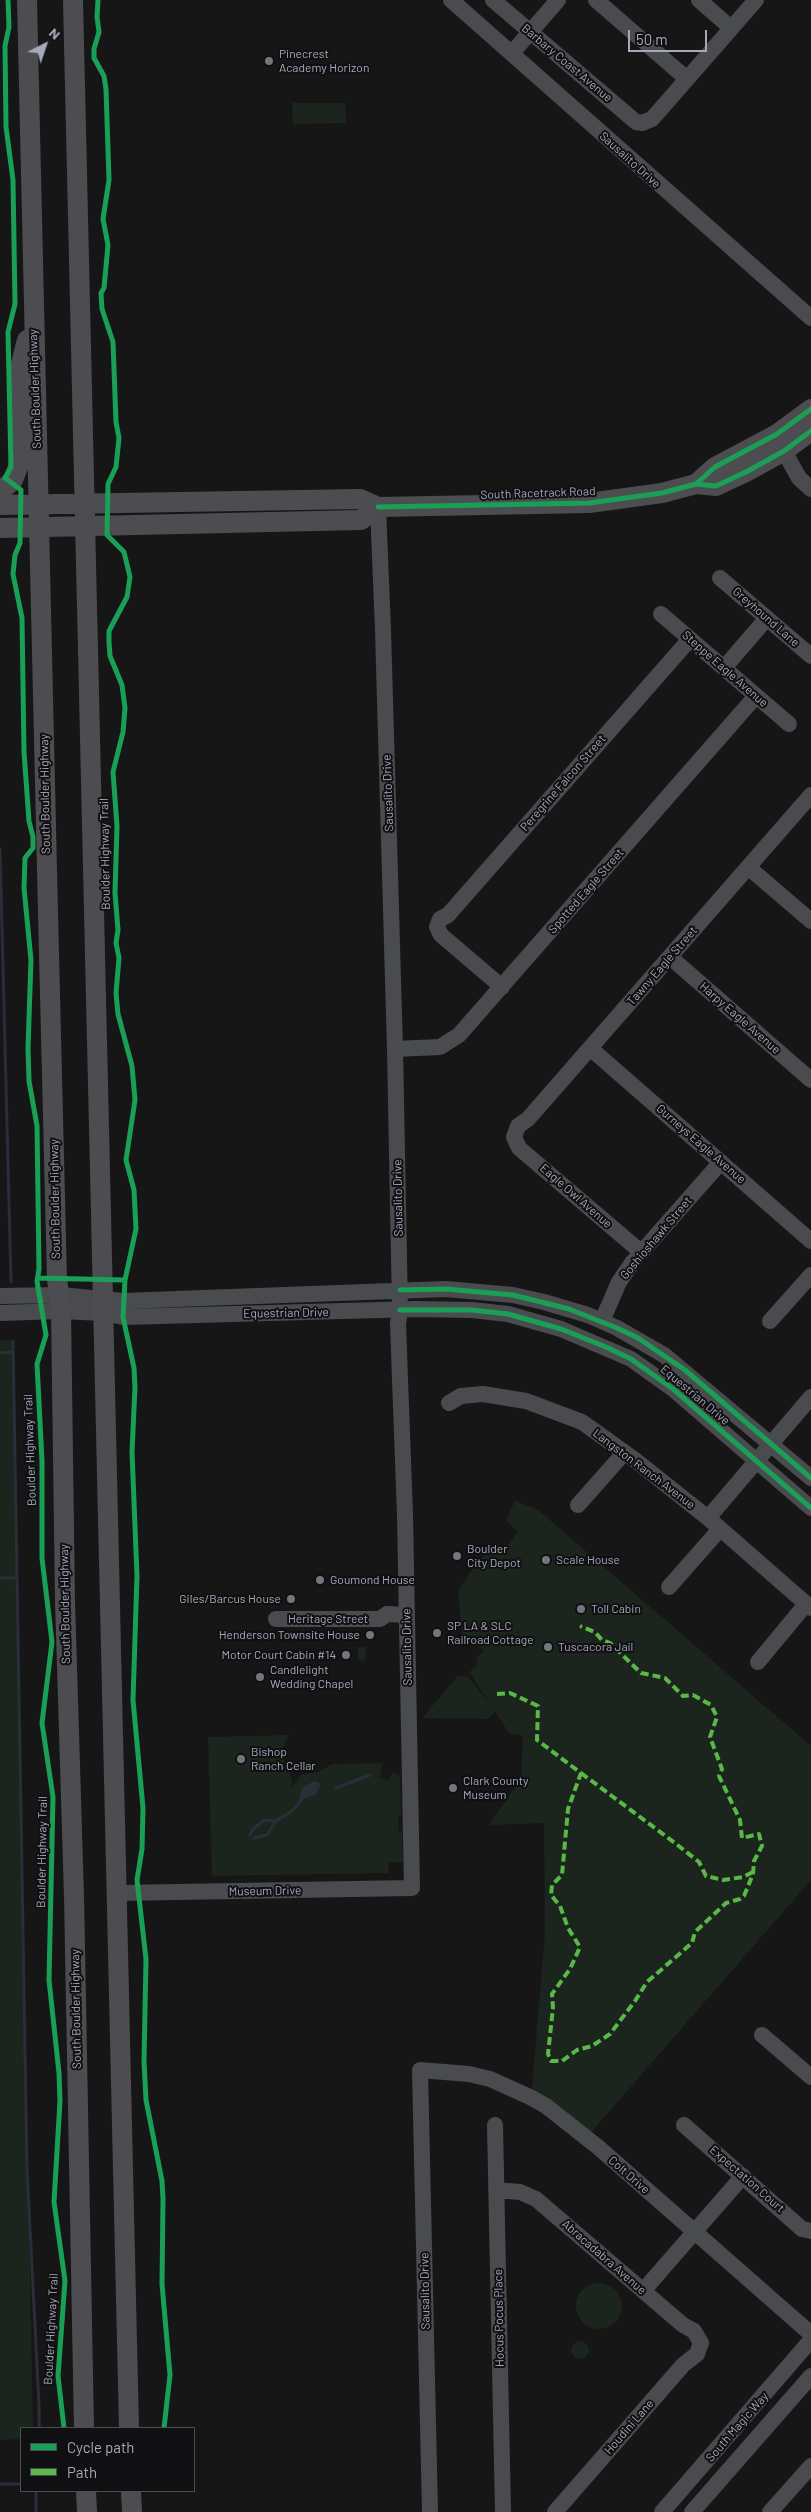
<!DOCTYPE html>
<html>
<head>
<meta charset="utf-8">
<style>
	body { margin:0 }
	#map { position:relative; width:811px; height:2512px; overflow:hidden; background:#161616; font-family:Barlow,sans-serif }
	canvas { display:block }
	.legend { position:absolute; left:20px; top:2427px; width:175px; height:65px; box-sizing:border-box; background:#101012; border:1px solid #4c4d54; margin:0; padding:6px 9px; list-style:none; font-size:15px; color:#a6a9b8 }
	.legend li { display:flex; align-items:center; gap:10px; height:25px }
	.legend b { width:25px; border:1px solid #4c4d54 }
	.north { position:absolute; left:20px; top:20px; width:50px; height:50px; -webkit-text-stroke:4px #101012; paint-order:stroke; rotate:41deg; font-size:14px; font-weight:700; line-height:20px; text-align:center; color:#a6a9b8 }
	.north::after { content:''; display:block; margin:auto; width:18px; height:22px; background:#a6a9b8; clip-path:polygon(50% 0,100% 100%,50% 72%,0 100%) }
	.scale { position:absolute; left:628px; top:30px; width:79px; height:22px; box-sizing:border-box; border:2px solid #a6a9b8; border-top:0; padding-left:6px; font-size:15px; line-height:18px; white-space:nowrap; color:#a6a9b8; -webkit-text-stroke:4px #101012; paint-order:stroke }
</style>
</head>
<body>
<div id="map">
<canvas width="811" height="2512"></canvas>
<ul class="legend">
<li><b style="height:6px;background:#1a9f57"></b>Cycle path</li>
<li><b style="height:6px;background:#58b947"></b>Path</li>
</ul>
<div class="north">N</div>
<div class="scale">50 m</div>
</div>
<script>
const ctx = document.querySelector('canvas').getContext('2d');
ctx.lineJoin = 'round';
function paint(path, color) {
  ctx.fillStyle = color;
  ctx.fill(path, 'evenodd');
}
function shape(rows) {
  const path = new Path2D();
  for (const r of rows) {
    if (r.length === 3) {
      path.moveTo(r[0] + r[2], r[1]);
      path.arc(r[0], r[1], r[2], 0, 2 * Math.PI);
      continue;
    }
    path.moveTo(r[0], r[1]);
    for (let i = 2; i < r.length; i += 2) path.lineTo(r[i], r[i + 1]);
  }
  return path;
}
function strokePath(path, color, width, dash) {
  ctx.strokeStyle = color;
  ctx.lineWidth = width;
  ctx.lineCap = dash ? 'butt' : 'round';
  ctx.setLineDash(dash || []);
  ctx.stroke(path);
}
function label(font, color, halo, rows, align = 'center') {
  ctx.font = font + ' Barlow,sans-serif';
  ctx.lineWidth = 4;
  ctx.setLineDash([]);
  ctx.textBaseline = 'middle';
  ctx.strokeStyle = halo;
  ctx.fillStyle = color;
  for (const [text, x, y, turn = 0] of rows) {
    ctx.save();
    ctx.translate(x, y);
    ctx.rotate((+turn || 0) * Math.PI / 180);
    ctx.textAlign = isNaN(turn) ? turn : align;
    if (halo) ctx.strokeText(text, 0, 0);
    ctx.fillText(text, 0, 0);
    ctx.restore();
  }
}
const green = shape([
	[292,103,345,103,346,123,293,124],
	[0,1340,13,1340,33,2428,21,2428,21,2439,0,2440],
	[515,1501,537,1509,811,1746,811,1880,587,2137,532,2088,545,1933,544,1823,489,1825,521,1779,523,1736,509,1733,495,1711,488,1719,422,1718,458,1676,467,1676,491,1705,469,1672,476,1667,477,1657,483,1653,482,1648,463,1641,458,1591,473,1568,496,1543,506,1547,518,1532,506,1520],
	[358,1647,366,1647,365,1661,358,1660],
	[289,1735,280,1753,292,1779,292,1787,302,1774,318,1772,332,1764,383,1763,380,1778,388,1781,393,1772,400,1776,401,1815,398,1818,399,1831,402,1831,403,1862,389,1862,388,1873,212,1876,208,1737],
	[599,2306,23],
	[580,2350,9]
]);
const water = shape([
	[315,1781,321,1784,316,1795,299,1800,302,1787]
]);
const stream = shape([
	[0,849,11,1282],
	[13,1341,27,2169,39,2405,39,2428],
	[0,1353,13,1352],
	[0,1578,17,1578],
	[336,1788,370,1775],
	[250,1835,254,1828,264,1820,276,1821],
	[254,1838,267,1835,276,1821,292,1811,302,1799],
	[0,2484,21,2484],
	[36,2512,36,2491]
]);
const minor = shape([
	[451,0,811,318],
	[493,0,636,122,642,123,652,119,756,0],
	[596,0,687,79],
	[699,0,731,28],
	[512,53,558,0],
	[784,451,799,478,811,489],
	[720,578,811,656],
	[661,614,789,724],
	[724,668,767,618],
	[748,867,811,921],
	[670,957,811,1080],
	[502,987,441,935,437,927,440,919,448,915,690,639],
	[590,1048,811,1241],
	[395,1049,440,1047,459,1035,756,696],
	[641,1252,519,1148,514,1137,518,1126,528,1119,811,795],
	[0,1296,60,1295,123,1301,446,1289,513,1295,544,1302,588,1315,617,1328,664,1355,811,1478],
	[0,1313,61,1311,103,1313,123,1317,416,1309,472,1310,508,1314,561,1329,631,1359,673,1389,811,1508],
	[602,1321,619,1282,632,1263,721,1162],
	[770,1321,811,1275],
	[449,1403,461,1396,483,1394,526,1401,582,1422,635,1460,708,1518,811,1608],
	[578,1505,624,1453],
	[708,1518,811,1397],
	[669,1587,720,1529],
	[276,1619,380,1619,387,1614,406,1615],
	[758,1662,806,1604],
	[118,1893,412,1888,405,1515,398,1324,400,1310,395,1049,383,630,378,507],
	[762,2035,811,2077],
	[495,2125,503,2512],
	[684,2125,802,2229,811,2231],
	[496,2190,520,2192,536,2199,683,2325,694,2331,701,2343,697,2354,683,2365,555,2512],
	[643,2291,743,2176],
	[430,2512,420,2070,469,2074,490,2079,530,2097,546,2106,598,2147,811,2334],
	[662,2512,811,2340],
	[692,2512,811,2376],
	[770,2512,811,2466]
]);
const major = shape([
	[27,0,48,913,57,1279,61,1311,65,1601,74,1896,84,2428],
	[73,0,129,2428],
	[696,484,715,467,777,434,811,409],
	[0,492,13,480,21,459,19,372,27,340],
	[0,505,360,499,378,507,589,503,662,493,696,484,716,486,746,472,784,451,811,431],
	[0,528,361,520,378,507],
	[86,2491,87,2512],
	[131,2491,132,2512]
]);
const quiet = shape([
	[497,1694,510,1693,538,1706,537,1740,581,1773,568,1809,562,1875,552,1885,551,1895,560,1906,568,1928,580,1947,570,1969,552,1994,553,2008,548,2054,551,2061,562,2061,577,2050,592,2046,610,2034,635,2001,647,1982,692,1943,695,1932,726,1903,740,1899,744,1896,753,1874,754,1861,762,1846,759,1834,742,1838,740,1820,719,1776,722,1769,710,1737,717,1717,711,1705,693,1695,683,1696,665,1678,641,1673,610,1643,602,1640,595,1632,580,1626],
	[581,1773,675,1843,699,1862,706,1876,723,1880,743,1877,753,1872]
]);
const cycleway = shape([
	[8,0,9,27,5,46,6,127,13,180,15,304,8,332,11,467,5,478,21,490,20,543,15,555,13,574,22,618,24,752,29,821,33,837,33,848,25,858,24,888,31,960,28,1048,29,1081,37,1126,39,1269,37,1281,46,1335,37,1364,42,1461,42,1558,52,1642,42,1723,53,1797,49,1980,59,2073,60,2101,54,2202,65,2281,58,2376,64,2428],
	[98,0,97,17,99,32,94,49,94,58,104,76,106,89,109,180,103,219,108,245,104,288,101,293,102,309,113,342,116,422,119,438,116,467,108,484,107,535,124,552,130,577,127,597,109,631,109,642,110,656,122,685,125,708,123,732,113,772,117,826,115,893,118,930,116,943,119,958,116,993,118,1014,132,1066,135,1100,126,1160,134,1190,136,1229,125,1280,123,1317,134,1368,135,1387,132,1452,137,1576,133,1700,143,1808,142,1849,137,1880,146,1959,144,2061,146,2100,162,2181,163,2199,162,2284,170,2375,164,2428],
	[696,484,715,467,777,434,811,409],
	[378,507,589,503,662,493,696,484,716,486,746,472,784,451,811,431],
	[38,1278,125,1280],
	[400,1290,446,1289,513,1295,569,1309,617,1328,638,1338,685,1370,811,1478],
	[400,1310,472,1310,508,1314,561,1329,606,1347,631,1359,673,1389,811,1508]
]);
const markers = [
	[269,61,5,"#74767f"],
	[457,1556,5,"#74767f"],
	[546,1560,5,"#74767f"],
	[320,1580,5,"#74767f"],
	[291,1599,5,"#74767f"],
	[581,1609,5,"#74767f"],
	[437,1633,5,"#74767f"],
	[370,1635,5,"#74767f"],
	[548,1647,5,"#74767f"],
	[346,1655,5,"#74767f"],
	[260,1677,5,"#74767f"],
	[241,1759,5,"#74767f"],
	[453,1788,5,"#74767f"]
];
const poiNames = [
	["Pinecrest",279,54],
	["Academy Horizon",279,68],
	["Boulder",467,1549],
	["City Depot",467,1563],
	["Scale House",556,1560],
	["Goumond House",330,1580],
	["Giles/Barcus House",281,1599,"right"],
	["Toll Cabin",591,1609],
	["SP LA & SLC",447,1626],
	["Railroad Cottage",447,1640],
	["Henderson Townsite House",360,1635,"right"],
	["Tuscacora Jail",558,1647],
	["Motor Court Cabin #14",336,1655,"right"],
	["Candlelight",270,1670],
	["Wedding Chapel",270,1684],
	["Bishop",251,1752],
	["Ranch Cellar",251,1766],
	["Clark County",463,1781],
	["Museum",463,1795]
];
const streetNames = [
	["Barbary Coast Avenue",567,63,40],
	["Sausalito Drive",630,160,42],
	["South Boulder Highway",35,389,-92],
	["South Racetrack Road",538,493,-2],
	["Greyhound Lane",766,617,41],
	["Steppe Eagle Avenue",725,669,41],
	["Peregrine Falcon Street",563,783,-49],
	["Sausalito Drive",388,793,-92],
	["South Boulder Highway",45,794,-91],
	["Boulder Highway Trail",105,854,-91],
	["Spotted Eagle Street",586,891,-49],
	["Tawny Eagle Street",662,966,-49],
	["Harpy Eagle Avenue",740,1018,41],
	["Gurneys Eagle Avenue",701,1144,41],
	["Eagle Owl Avenue",576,1196,41],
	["Sausalito Drive",398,1198,-91],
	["South Boulder Highway",55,1199,-91],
	["Goshioshawk Street",656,1238,-50],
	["Equestrian Drive",286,1313,-1],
	["Equestrian Drive",695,1395,40],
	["Boulder Highway Trail",30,1450,-92],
	["Langston Ranch Avenue",644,1469,37],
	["South Boulder Highway",65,1604,-91],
	["Heritage Street",328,1619],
	["Sausalito Drive",407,1647,-91],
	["Boulder Highway Trail",42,1852,-89],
	["Museum Drive",265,1891,-1],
	["South Boulder Highway",76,2009,-91],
	["Colt Drive",629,2175,41],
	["Expectation Court",747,2179,41],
	["Abracadabra Avenue",604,2257,41],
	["Sausalito Drive",425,2291,-91],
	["Hocus Pocus Place",499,2318,-91],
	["Boulder Highway Trail",51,2329,-87],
	["Houdini Lane",629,2427,-49],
	["South Magic Way",737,2427,-49]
];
paint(green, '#1c241e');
paint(water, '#282f39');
strokePath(stream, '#282f39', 3);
strokePath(minor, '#4a4b4f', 16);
strokePath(major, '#4d4d51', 20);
strokePath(quiet, '#58b947', 4, [8, 4]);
strokePath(cycleway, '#1a9f57', 5);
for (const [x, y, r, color] of markers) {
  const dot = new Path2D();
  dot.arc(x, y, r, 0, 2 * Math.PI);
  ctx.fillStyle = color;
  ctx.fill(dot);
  strokePath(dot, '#101012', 2);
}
label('12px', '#a6a9b8', '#101012', poiNames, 'left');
label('12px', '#a6a9b8', '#101012', streetNames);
</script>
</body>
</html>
